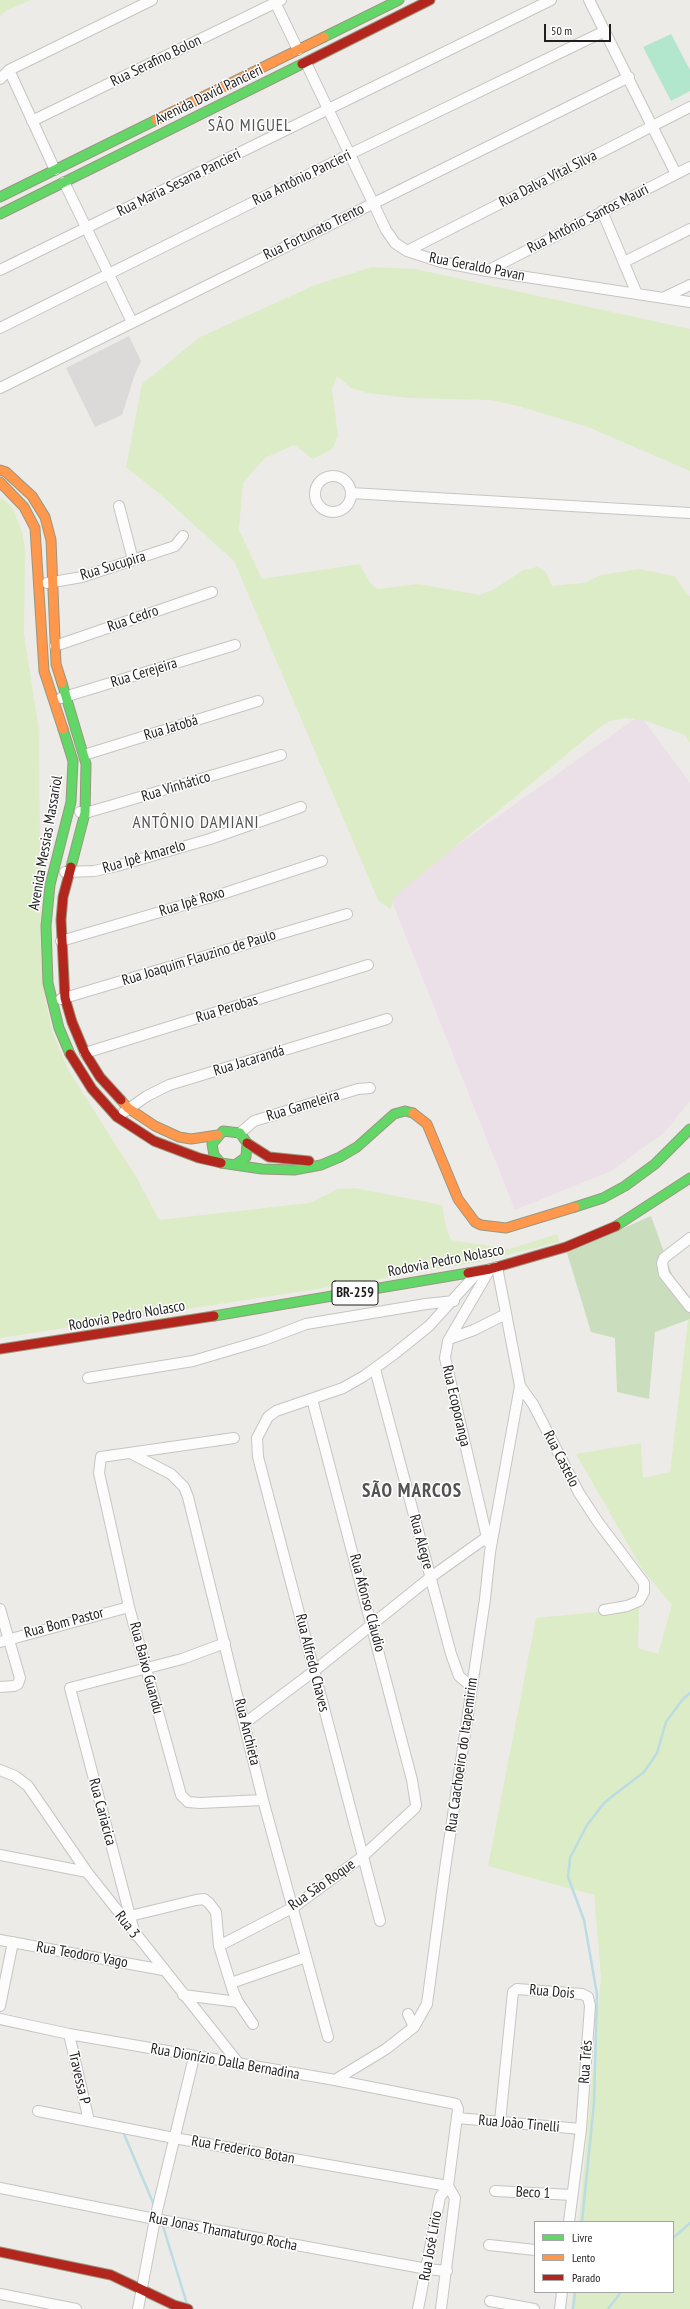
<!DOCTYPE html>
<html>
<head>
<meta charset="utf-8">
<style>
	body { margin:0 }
	#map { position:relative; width:690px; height:2309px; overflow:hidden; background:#edebe8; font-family:"PT Sans Narrow",sans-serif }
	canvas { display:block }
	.legend { position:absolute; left:534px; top:2221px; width:140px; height:72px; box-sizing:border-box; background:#fff; border:1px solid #a5a5a5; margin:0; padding:5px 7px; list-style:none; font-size:12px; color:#1f1f1f }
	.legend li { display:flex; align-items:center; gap:8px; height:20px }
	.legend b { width:20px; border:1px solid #a5a5a5 }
	.scale { position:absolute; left:544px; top:24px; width:67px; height:18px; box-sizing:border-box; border:2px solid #1f1f1f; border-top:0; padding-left:5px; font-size:12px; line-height:14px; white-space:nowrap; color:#1f1f1f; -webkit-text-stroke:3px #fff; paint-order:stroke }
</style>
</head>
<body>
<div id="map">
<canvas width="690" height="2309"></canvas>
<ul class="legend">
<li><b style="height:5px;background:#63d668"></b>Livre</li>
<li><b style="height:5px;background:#ff974d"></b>Lento</li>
<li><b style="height:5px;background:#b3261e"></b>Parado</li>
</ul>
<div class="scale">50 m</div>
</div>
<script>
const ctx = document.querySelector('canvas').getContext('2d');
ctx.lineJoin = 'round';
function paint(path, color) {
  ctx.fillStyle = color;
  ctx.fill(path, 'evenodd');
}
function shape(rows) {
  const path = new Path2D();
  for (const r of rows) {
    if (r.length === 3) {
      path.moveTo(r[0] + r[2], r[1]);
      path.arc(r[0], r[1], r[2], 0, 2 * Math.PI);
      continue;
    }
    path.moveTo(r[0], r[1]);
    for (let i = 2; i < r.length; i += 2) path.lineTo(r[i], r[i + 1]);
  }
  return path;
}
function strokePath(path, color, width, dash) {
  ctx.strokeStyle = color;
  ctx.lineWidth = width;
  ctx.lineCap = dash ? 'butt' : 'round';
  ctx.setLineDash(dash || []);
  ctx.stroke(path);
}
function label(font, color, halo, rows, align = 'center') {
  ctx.font = font + ' "PT Sans Narrow",sans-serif';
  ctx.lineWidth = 3;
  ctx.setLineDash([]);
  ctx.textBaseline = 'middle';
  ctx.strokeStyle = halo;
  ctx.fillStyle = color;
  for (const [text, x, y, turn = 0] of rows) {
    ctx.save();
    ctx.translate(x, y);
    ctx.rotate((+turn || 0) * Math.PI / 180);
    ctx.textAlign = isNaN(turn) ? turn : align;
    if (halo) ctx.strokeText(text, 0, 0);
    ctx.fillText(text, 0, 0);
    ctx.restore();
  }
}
const industrial = shape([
	[640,715,690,783,690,1101,664,1133,611,1171,515,1210,389,894]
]);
const religious = shape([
	[129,336,141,361,135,374,122,415,95,427,66,368]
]);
const grass = shape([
	[0,0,31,0,7,10,0,16],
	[372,267,415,269,690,329,690,471,588,427,518,406,491,400,409,398,368,393,351,388,337,376,332,389,338,436,332,449,313,459,294,445,265,458,243,483,239,530,262,579,359,564,371,584,378,589,419,584,480,595,496,588,523,570,537,567,546,572,552,586,584,583,601,575,639,569,674,576,690,597,690,743,685,735,643,720,625,718,610,721,601,726,393,898,391,910,378,900,234,561,161,495,126,467,142,384,200,337,315,285],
	[0,497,12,507,22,531,25,549,24,634,39,730,41,960,45,998,53,1034,69,1071,138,1180,159,1220,309,1203,338,1189,355,1188,442,1205,446,1227,451,1240,509,1249,557,1234,559,1242,483,1261,362,1282,0,1338],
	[690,1319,690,2309,571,2309,573,2292,673,2292,673,2222,579,2222,601,1977,594,1895,488,1866,536,1618,639,1608,638,1648,658,1654,672,1605,642,1569,576,1454,641,1443,643,1478,670,1472,688,1320]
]);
const forest = shape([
	[651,1216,674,1280,690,1306,690,1319,655,1332,649,1399,617,1392,615,1338,591,1332,567,1253]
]);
const pitch = shape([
	[671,34,690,70,690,91,671,101,643,47]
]);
const stream = shape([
	[124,2134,154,2205],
	[582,2222,594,2103,597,1994,584,1920,568,1877,570,1858,587,1825,605,1802,644,1772,657,1753,666,1722,683,1699,690,1693],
	[162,2223,187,2304],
	[673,2238,690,2223],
	[573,2309,575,2292],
	[608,2309,621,2292]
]);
const street = shape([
	[274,0,298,50],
	[589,0,676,174],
	[306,63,386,230,395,243,407,251,441,262,487,271,690,302],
	[9,70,55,170],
	[0,79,9,70,152,0],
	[32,121,281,0],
	[64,182,132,322],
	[602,211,637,294],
	[407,251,690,107],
	[624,262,690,229],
	[0,270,551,0],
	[487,271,690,167],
	[663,298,690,285],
	[0,328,350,154,605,31],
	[0,388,629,77],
	[333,494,18],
	[351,493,690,513],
	[119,506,133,560],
	[47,583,82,577,175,546,183,536],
	[55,646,212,592],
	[61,698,235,645],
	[84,755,258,701],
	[80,812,85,813,113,805,281,755],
	[65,872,94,871,117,866,210,839,301,807],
	[61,941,225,893,322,861],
	[61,999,347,914],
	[85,1053,368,965],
	[124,1112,147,1096,169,1085,387,1019],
	[240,1133,254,1121,358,1089,370,1088],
	[690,1238,664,1258,662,1263,664,1274,690,1307],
	[497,1267,520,1386,533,1404,579,1493,598,1522,644,1583,644,1592,639,1601,627,1606,604,1610],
	[449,1339,474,1330,506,1314],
	[375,1369,451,1654,459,1676,472,1687],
	[88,1378,193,1361,264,1340,306,1324,426,1304,454,1301],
	[234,1438,101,1457,99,1473,129,1607,181,1795,188,1802,200,1803,263,1800],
	[132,1454,171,1474,184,1487,188,1497,263,1800,328,2037],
	[488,1542,445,1358,448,1341,490,1269],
	[0,1609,20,1678,18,1684,14,1686,0,1687],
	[0,1642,129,1607],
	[245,1723,314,1671,431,1577,487,1537],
	[0,1770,15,1776,28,1786,87,1872,240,2065],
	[0,1855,87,1872],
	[130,1916,196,1900,204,1899,209,1903,216,1912,219,1946,233,1991,238,2002,253,2024],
	[380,1921,258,1457,257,1438,268,1417,276,1411,343,1388,364,1376,393,1355,429,1326,478,1272],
	[135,1935,70,1688,182,1659,225,1643],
	[0,1940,163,1970],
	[219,1946,294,1907,362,1857,415,1808,416,1805,412,1780,312,1399],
	[231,1983,306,1957],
	[183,1995,238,2002],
	[0,2006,13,1942],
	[408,2014,414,2027],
	[0,2019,69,2034,335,2080,456,2104,458,2109,448,2186,440,2197,418,2309],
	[69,2034,89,2121],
	[335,2080,386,2049,414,2027,427,2004,445,1869,485,1599,490,1552,520,1386],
	[38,2111,174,2138,448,2186,455,2198,441,2309],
	[457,2118,581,2129],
	[500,2122,513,1992,517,1989,582,1994,588,1997,590,2006,581,2129,569,2222],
	[0,2188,155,2219,427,2269,447,2271],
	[495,2191,572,2195],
	[489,2245,535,2250],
	[0,2294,76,2309],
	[490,2301,534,2309],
	[138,2309,155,2219,194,2057],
	[560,2309,562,2292]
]);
const fast = shape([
	[324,37,399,0],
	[0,197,156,120],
	[0,214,302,64],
	[62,683,86,764,85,813,71,867],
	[63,729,73,761,71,802,50,885,46,926,48,983,59,1028,70,1054],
	[235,1165,246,1157,247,1143,240,1133,223,1131,212,1144,214,1155,221,1163,262,1169,294,1170,321,1165,340,1157,357,1147,394,1114,405,1111,413,1113],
	[575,1207,603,1198,625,1186,655,1164,690,1129],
	[616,1226,690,1178],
	[214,1316,468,1273]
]);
const slow = shape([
	[156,120,324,37],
	[0,470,6,472,32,496,45,517,51,540,56,664,62,683],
	[0,482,24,507,35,528,44,671,63,729],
	[121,1100,128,1108,155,1126,179,1137,191,1139,218,1135],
	[413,1113,427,1124,458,1199,475,1222,481,1225,506,1228,575,1207]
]);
const jam = shape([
	[302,64,430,0],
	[71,867,63,897,61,920,65,998,72,1022,85,1053,100,1077,121,1100],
	[70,1054,92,1089,117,1117,154,1141,199,1158,221,1163],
	[247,1143,269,1157,309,1161],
	[468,1273,490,1269,566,1247,616,1226],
	[0,1349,214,1316],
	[0,2252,111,2275,174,2305,188,2309]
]);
const shields = [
	[355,1293,46]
];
const shieldNames = [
	["BR-259",355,1293]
];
const streetNames = [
	["Rua Serafino Bolon",156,61,-26],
	["Avenida David Pancieri",209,95,-26],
	["Rua Antônio Pancieri",302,178,-26],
	["Rua Dalva Vital Silva",548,179,-27],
	["Rua Maria Sesana Pancieri",179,183,-26],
	["Rua Antônio Santos Mauri",588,219,-27],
	["Rua Fortunato Trento",314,232,-26],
	["Rua Geraldo Pavan",477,267,11],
	["Rua Sucupira",113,566,-17],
	["Rua Cedro",133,619,-19],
	["Rua Cerejeira",144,673,-17],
	["Rua Jatobá",171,728,-17],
	["Rua Vinhático",176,787,-17],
	["Avenida Messias Massariol",46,843,-80],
	["Rua Ipê Amarelo",144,857,-16],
	["Rua Ipê Roxo",192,902,-17],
	["Rua Joaquim Flauzino de Paulo",199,958,-17],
	["Rua Perobas",227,1009,-17],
	["Rua Jacarandá",249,1061,-17],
	["Rua Gameleira",303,1106,-17],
	["Rodovia Pedro Nolasco",446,1261,-11],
	["Rodovia Pedro Nolasco",127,1316,-10],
	["Rua Ecoporanga",456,1406,77],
	["Rua Castelo",561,1459,63],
	["Rua Alegre",421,1542,75],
	["Rua Afonso Cláudio",367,1603,75],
	["Rua Bom Pastor",64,1623,-15],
	["Rua Alfredo Chaves",312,1663,76],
	["Rua Baixo Guandu",146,1668,75],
	["Rua Anchieta",247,1732,76],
	["Rua Caachoeiro do Itapemirim",462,1755,-82],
	["Rua Cariacica",102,1812,75],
	["Rua São Roque",322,1885,-35],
	["Rua 3",127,1925,52],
	["Rua Teodoro Vago",82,1955,10],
	["Rua Dois",552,1992,5],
	["Rua Dionízio Dalla Bernadina",225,2062,10],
	["Rua Três",586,2062,-86],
	["Travessa P",79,2078,77],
	["Rua João Tinelli",519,2124,5],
	["Rua Frederico Botan",243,2150,10],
	["Beco 1",533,2193,3],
	["Rua Jonas Thamaturgo Rocha",223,2232,11],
	["Rua José Lírio",431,2246,-80]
];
const quarterNames = [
	["SÃO MIGUEL",250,126],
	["ANTÔNIO DAMIANI",196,823]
];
const districtNames = [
	["SÃO MARCOS",412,1492]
];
paint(industrial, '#ebe0e7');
paint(religious, '#dbdad9');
paint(grass, '#dcecc6');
paint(forest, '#caddbd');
paint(pitch, '#b2e6cd');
strokePath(stream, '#bbdce2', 2.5);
strokePath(street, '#c6c5c4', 12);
strokePath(fast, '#98987f', 11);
strokePath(slow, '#98987f', 11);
strokePath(jam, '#98987f', 11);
strokePath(street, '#fcfcfc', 10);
strokePath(fast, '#63d668', 9);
strokePath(slow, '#ff974d', 9);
strokePath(jam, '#b3261e', 9);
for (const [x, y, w] of shields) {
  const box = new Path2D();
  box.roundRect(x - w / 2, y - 12, w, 24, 3);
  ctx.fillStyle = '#fff';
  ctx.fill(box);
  strokePath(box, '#1f1f1f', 1);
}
label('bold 14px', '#1f1f1f', null, shieldNames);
label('15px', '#1f1f1f', '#fff', streetNames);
ctx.letterSpacing = '1px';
label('17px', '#525252', '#fff', quarterNames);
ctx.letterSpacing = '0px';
ctx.letterSpacing = '1px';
label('bold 19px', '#525252', '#fff', districtNames);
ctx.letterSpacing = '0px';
</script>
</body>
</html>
